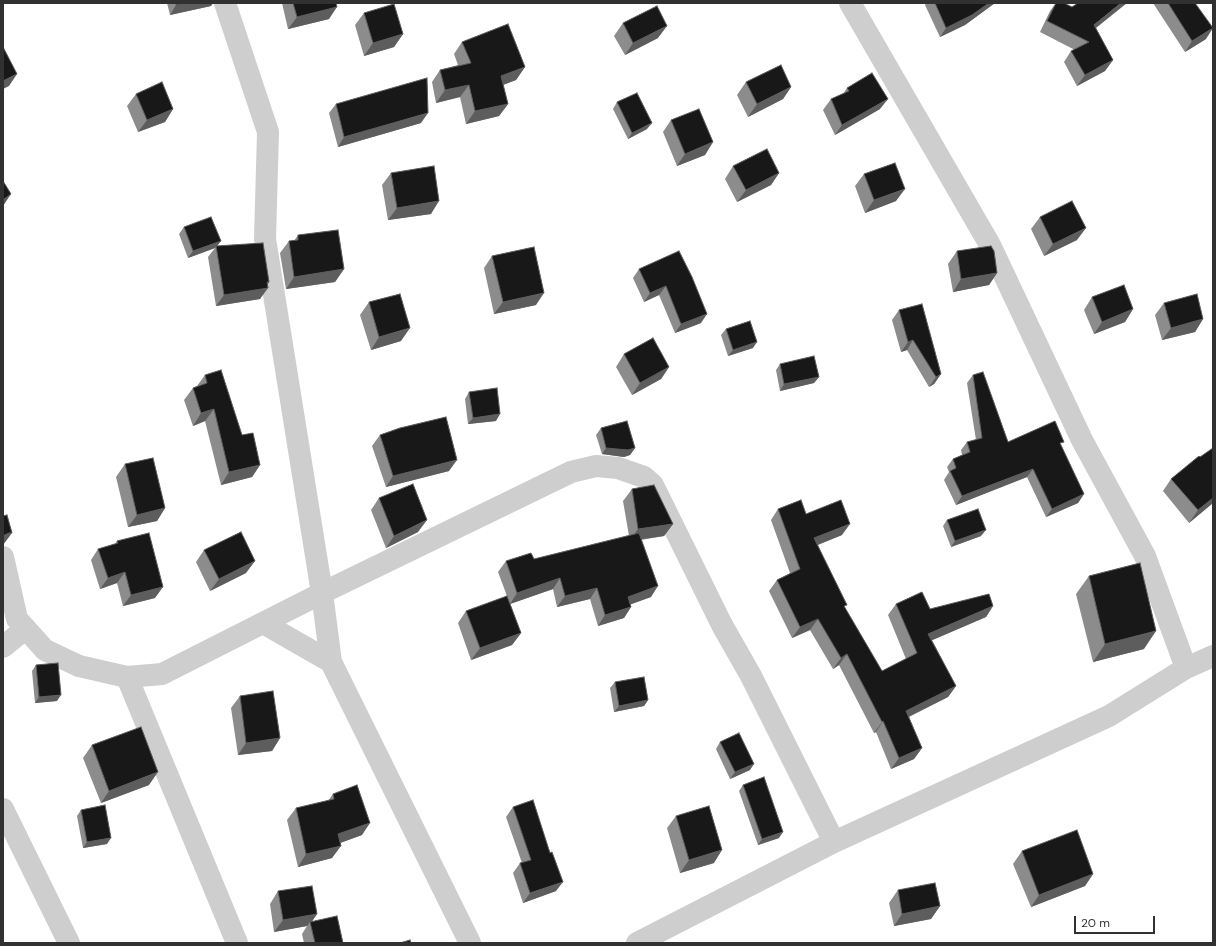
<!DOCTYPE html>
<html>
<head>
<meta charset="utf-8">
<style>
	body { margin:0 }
	#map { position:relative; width:1216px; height:946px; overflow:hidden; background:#fff; font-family:"DM Sans",sans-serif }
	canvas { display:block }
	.frame { position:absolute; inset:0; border:4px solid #313131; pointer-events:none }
	.scale { position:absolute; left:1074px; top:916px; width:81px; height:18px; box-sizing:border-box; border:2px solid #313131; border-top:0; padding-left:5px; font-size:12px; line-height:14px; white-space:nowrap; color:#313131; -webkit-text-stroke:3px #fff; paint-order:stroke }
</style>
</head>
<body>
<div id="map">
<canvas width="1216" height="946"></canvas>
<div class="frame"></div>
<div class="scale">20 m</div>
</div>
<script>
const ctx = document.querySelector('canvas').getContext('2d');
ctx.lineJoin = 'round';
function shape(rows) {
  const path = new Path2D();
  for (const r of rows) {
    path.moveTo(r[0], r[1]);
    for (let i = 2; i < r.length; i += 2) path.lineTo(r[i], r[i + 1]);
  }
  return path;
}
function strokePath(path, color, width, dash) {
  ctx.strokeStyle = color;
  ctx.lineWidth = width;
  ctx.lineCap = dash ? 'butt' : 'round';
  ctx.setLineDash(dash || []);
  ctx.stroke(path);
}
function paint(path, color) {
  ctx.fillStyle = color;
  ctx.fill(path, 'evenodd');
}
const minor = shape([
	[225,3,268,132,265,239,322,593,331,662,470,943],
	[850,3,990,245,1082,440,1145,556,1186,668],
	[3,557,17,619,45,650,79,666,127,677,162,674,322,593,571,472,596,466,618,468,644,477,653,485,722,625,751,676,834,842],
	[263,623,331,662],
	[3,647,25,629],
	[127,677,237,943],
	[3,809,69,943],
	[637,943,834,842,1109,716,1186,668,1213,656]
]);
const wall = shape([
	[167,3,213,3,211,6,170,15],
	[282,3,336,3,329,19,288,29],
	[926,3,995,3,965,25,940,37,925,5],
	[1056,3,1064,3,1096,28,1113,60,1105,71,1077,86,1064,62,1071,51,1075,50,1040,32,1050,11],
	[1153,3,1195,3,1206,39,1185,52],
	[364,13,403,34,394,47,364,56,355,25],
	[623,23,658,38,625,55,614,36],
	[462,42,525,67,516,80,503,85,508,104,499,116,466,124,460,97,436,103,432,82,440,70,458,65,454,54],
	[746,82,791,87,783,99,748,117,737,95],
	[847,88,880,109,835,135,823,110,831,99,843,94],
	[136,94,173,109,165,122,138,132,127,106],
	[617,102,647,129,628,139,613,109],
	[336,104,421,123,338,147,329,113],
	[671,120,713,142,705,155,677,166,663,132],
	[733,166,779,173,771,185,737,202,725,179],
	[391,173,431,214,388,220,382,185],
	[864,174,896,201,865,213,855,186],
	[1040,217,1077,240,1044,256,1031,229],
	[184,227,221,241,217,246,269,282,260,299,216,306,208,257,215,248,188,258,179,234],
	[298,235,344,269,335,282,286,289,280,253,289,241,294,241],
	[957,251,997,273,989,285,953,292,948,264],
	[492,256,536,305,494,314,484,268],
	[639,269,692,277,701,323,675,333,659,295,644,302,633,278],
	[1092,297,1133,309,1125,322,1094,334,1084,310],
	[369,302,401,341,371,350,360,315],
	[1164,303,1203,319,1195,332,1162,340,1155,315],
	[899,310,941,374,934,384,929,387,907,350,901,352,892,320],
	[726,329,753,348,728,356,721,335],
	[624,354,669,367,661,379,632,395,616,367],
	[780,364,819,377,814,383,780,391,776,370],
	[205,375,260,465,252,477,221,485,205,421,193,426,184,400,193,388,197,386],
	[973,375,1008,442,1061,446,1084,494,1078,503,1046,517,1027,477,956,505,944,480,949,472,947,467,953,459,962,455,961,450,967,442,976,440,967,383],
	[469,392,496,421,468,424,465,399],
	[601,428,635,448,630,455,624,457,602,454,596,435],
	[380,435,449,471,386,487,372,446],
	[1200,457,1213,503,1189,523,1163,491,1171,479],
	[125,464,165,508,157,521,128,527,116,477],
	[632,489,673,524,664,536,641,540,651,597,630,604,631,607,624,618,598,626,590,599,557,607,553,589,510,604,521,633,512,645,471,660,458,623,466,611,507,596,498,572,506,561,534,559,629,536,623,501],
	[379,498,418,532,386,548,371,510],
	[778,509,806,514,842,535,818,545,845,608,882,671,906,659,888,615,896,604,930,609,993,606,986,617,932,640,956,686,948,697,909,717,922,748,914,759,891,769,876,732,874,733,839,665,833,669,810,630,792,638,769,591,777,580,790,573,771,520],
	[947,520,981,536,951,547,943,526],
	[117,541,155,598,123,606,117,583,100,589,91,560,98,549,115,544],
	[204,550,246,573,210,591,196,562],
	[1089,576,1144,649,1093,662,1076,594],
	[36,665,57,701,35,703,32,671],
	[615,682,648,700,644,706,614,712,610,688],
	[240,696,280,738,272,751,238,755,231,708],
	[720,742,750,770,730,779,716,749],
	[92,745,149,785,101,803,83,758],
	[743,785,779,838,758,845,739,791],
	[333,794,362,835,340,843,332,858,298,867,287,820,296,808,328,801],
	[513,807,550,853,556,891,523,903,513,873,520,863,522,863,506,817],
	[81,810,107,844,83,848,77,816],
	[676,816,714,863,680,873,667,828],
	[1022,851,1093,874,1085,886,1031,907,1013,864],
	[898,890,940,906,931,919,894,926,889,903],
	[278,891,317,914,312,921,343,943,304,943,302,934,307,926,274,932,270,904]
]);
const shadedWall = shape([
	[187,3,213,3,211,6,170,15,176,5],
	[989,3,995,3,965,25,940,37,946,28],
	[1121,3,1127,3,1086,36,1094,25],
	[337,7,329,19,288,29,297,17],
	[667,26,658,38,625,55,633,43],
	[1213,28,1206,39,1185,52,1192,41],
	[403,34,394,47,364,56,373,43],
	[1113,60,1105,71,1077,86,1085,75],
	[525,67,516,80,492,89,501,76],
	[17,74,9,86,3,89,3,81],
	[469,85,460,97,436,103,445,90],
	[791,87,783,99,748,117,757,104],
	[888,99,880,109,835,135,842,125],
	[508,104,499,116,466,124,475,111],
	[173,109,165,122,138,132,147,120],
	[428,113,421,123,338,147,344,137],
	[652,123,647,129,628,139,632,133],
	[713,142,705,155,677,166,685,154],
	[779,173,771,185,737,202,746,190],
	[905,189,896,201,865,213,874,200],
	[11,194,3,206,3,200],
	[439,201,431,214,388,220,397,208],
	[1086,228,1077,240,1044,256,1053,244],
	[221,241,216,247,216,246,215,248,188,258,193,251],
	[344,269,335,282,286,289,294,277],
	[997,273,989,285,953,292,961,279],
	[267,282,269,282,264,289,268,288,260,299,216,306,224,295],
	[666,286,659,295,644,302,650,293],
	[544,293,536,305,494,314,503,302],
	[1133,309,1125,322,1094,334,1102,322],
	[707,314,701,323,675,333,681,324],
	[1203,319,1195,332,1162,340,1171,328],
	[410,328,401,341,371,350,379,337],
	[913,340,907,350,901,352,908,342],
	[757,342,753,348,728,356,733,350],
	[669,367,661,379,632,395,640,383],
	[941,374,934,384,929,387,936,377],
	[819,377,814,383,780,391,784,384],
	[214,409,205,421,193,426,201,413],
	[500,414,496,421,468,424,473,418],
	[606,448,635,448,630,455,624,457,602,454],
	[457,460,449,471,386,487,393,476],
	[260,465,252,477,221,485,229,472],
	[1033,469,1027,477,956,505,962,496],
	[1084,494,1078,503,1046,517,1052,509],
	[1213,498,1213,503,1189,523,1198,510],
	[165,508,157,521,128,527,137,515],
	[427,520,418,532,386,548,394,536],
	[673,524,664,536,629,541,638,529],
	[850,524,842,535,807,549,814,538],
	[986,530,981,536,951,547,955,541],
	[9,533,12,533,3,545,3,536],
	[255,561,246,573,210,591,219,579],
	[125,572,117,583,100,589,108,578],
	[560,578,553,589,510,604,517,593],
	[658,586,651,597,621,608,628,597],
	[163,587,155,598,123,606,131,595],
	[597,588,590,599,557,607,565,596],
	[993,606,986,617,921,645,928,634],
	[631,607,624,618,598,626,605,615],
	[818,619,810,630,792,638,800,627],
	[1156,631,1144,649,1093,662,1105,644],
	[521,633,512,645,471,660,480,648],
	[847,654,839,665,833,669,841,658],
	[956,686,948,697,898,722,906,711],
	[61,695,57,701,35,703,39,697],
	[648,700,644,706,614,712,619,706],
	[883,721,876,732,874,733,882,722],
	[280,738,272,751,238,755,246,743],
	[922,748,914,759,891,769,899,758],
	[754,764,750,770,730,779,735,772],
	[158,772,149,785,101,803,109,791],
	[370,823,362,835,329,847,338,834],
	[783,832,779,838,758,845,762,839],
	[111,838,107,844,83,848,87,842],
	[341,846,332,858,298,867,306,854],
	[722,850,714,863,680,873,689,860],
	[1093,874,1085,886,1031,907,1039,895],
	[563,882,556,891,523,903,530,893],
	[940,906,931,919,894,926,902,914],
	[317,914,311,923,310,922,307,926,274,932,283,920]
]);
const building = shape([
	[176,3,187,3,176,5,176,3],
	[293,3,336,3,337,7,297,17,293,3],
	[935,3,989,3,972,15,946,28,935,3],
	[1056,3,1064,3,1072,7,1078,3,1121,3,1094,25,1113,60,1085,75,1071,51,1089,42,1047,21,1056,3],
	[1168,3,1195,3,1213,28,1192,41,1168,3],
	[394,4,403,34,373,43,364,13,394,4],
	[657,6,667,26,633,43,623,23,657,6],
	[508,24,525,67,501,76,508,104,475,111,469,85,445,90,440,70,471,63,462,42,508,24],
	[3,47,17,74,3,81,3,47],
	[781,65,791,87,757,104,746,82,781,65],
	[872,73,888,99,842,125,831,99,849,91,847,88,872,73],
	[427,78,428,113,344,137,336,104,427,78],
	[162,82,173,109,147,120,136,94,162,82],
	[637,93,652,123,632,133,617,102,637,93],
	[699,109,713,142,685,154,671,120,699,109],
	[767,149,779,173,746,190,733,166,767,149],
	[895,163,905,189,874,200,864,174,895,163],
	[434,166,439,201,397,208,391,173,434,166],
	[3,181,11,194,3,200,3,181],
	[1072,201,1086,228,1053,244,1040,217,1072,201],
	[211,217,221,241,193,251,184,227,211,217],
	[338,230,344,269,294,277,289,241,298,240,298,235,338,230],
	[263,243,269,282,267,282,268,288,224,295,216,246,263,243],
	[991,246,994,251,997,273,961,279,957,251,991,246],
	[534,247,544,293,503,302,492,256,534,247],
	[679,251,692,277,707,314,681,324,666,286,650,293,639,269,679,251],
	[1124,285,1133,309,1102,322,1092,297,1124,285],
	[400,294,410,328,379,337,369,302,400,294],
	[1197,294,1203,319,1171,328,1164,303,1197,294],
	[922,304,941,374,936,377,913,340,908,342,899,310,922,304],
	[750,321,757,342,733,350,726,329,750,321],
	[653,338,669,367,640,383,624,354,653,338],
	[814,356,819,377,784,384,780,364,814,356],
	[221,370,242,435,253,433,260,465,229,472,214,409,201,413,193,388,207,383,205,375,221,370],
	[983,372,1008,442,1055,421,1064,442,1060,443,1084,494,1052,509,1033,469,962,496,950,471,956,468,953,459,970,452,967,442,982,438,973,375,983,372],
	[497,388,500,414,473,418,469,392,497,388],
	[446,417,457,460,393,476,380,435,400,428,446,417],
	[627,421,635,448,628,450,606,448,601,428,627,421],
	[1213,448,1213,498,1198,510,1171,479,1199,456,1200,457,1213,448],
	[153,458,165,508,137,515,125,464,153,458],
	[413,484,427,520,394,536,379,498,413,484],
	[654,485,673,524,638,529,632,489,654,485],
	[801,500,806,514,841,500,850,524,814,538,847,605,844,606,882,671,917,653,896,604,922,592,930,609,989,594,993,606,928,634,956,686,906,711,922,748,899,758,883,721,882,722,847,654,841,658,818,619,800,627,777,580,800,569,778,509,801,500],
	[978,509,986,530,955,541,947,520,978,509],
	[7,515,12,533,9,533,3,536,3,516,7,515],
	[241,532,255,561,219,579,204,550,241,532],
	[149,533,163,587,131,595,125,572,108,578,98,549,118,543,117,541,149,533],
	[639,533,658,586,628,597,631,607,605,615,597,588,565,596,560,578,517,593,506,561,531,553,534,559,639,533],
	[1140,563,1156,631,1105,644,1089,576,1140,563],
	[507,596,521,633,480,648,466,611,507,596],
	[58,663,61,695,39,697,36,665,58,663],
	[644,677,648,700,619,706,615,682,644,677],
	[273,691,280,738,246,743,240,696,273,691],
	[141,727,158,772,109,791,92,745,141,727],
	[739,733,754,764,735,772,720,742,739,733],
	[764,777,783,832,762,839,743,785,764,777],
	[357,785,370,823,338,834,341,846,306,854,296,808,334,799,333,794,357,785],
	[533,800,550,853,552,852,563,882,530,893,520,863,531,860,513,807,533,800],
	[105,805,111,838,87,842,81,810,105,805],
	[709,806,722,850,689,860,676,816,709,806],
	[1077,830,1093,874,1039,895,1022,851,1077,830],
	[935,883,940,906,902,914,898,890,935,883],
	[312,886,317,914,283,920,278,891,312,886],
	[337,916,343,943,315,943,310,922,337,916],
	[410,940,411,943,400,943,410,940]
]);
strokePath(minor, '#cecece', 22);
paint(wall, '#8c8c8c');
paint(shadedWall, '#5d5d5d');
paint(building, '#181818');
strokePath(building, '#5d5d5d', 1);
</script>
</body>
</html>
